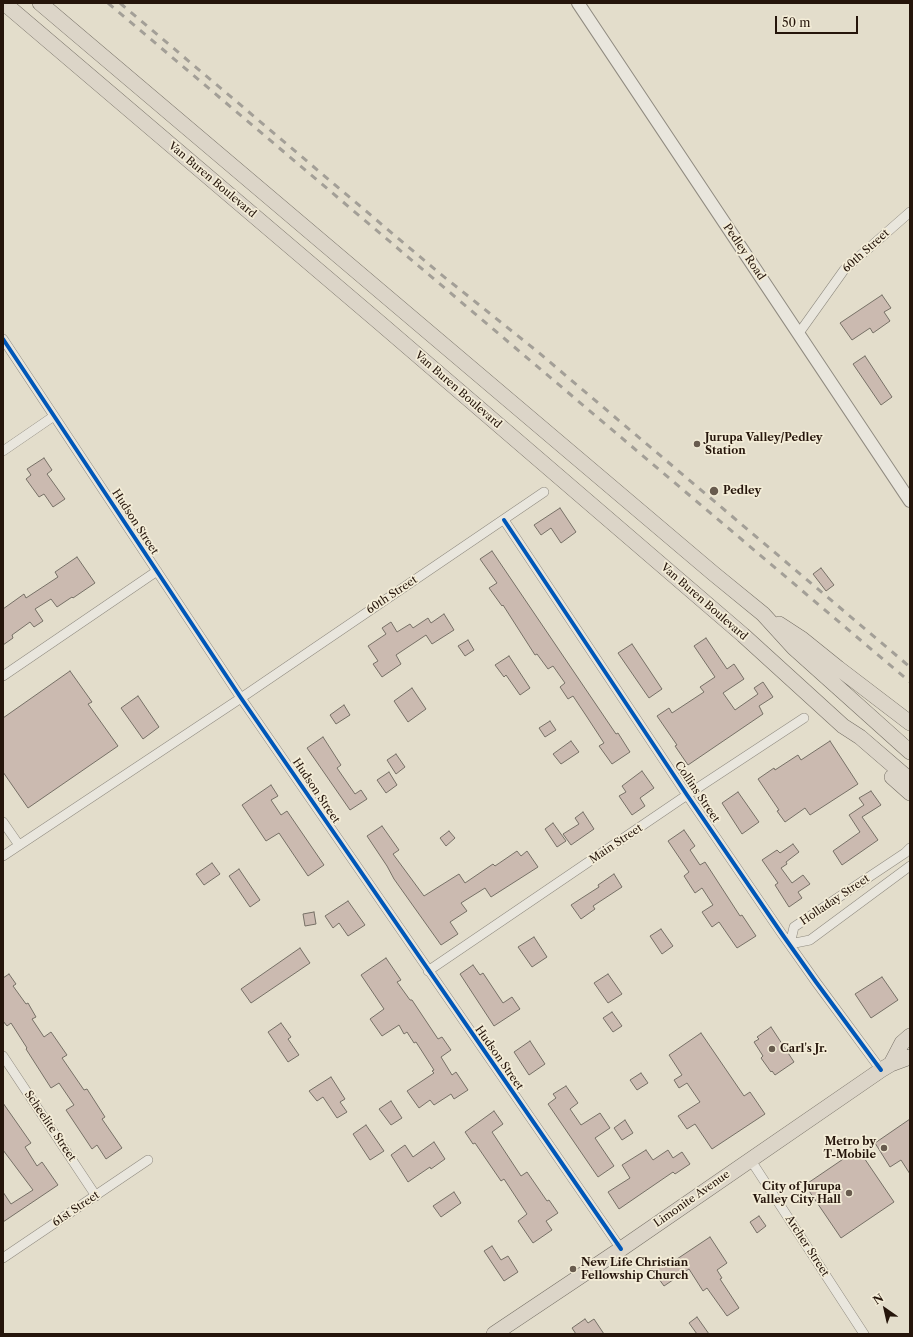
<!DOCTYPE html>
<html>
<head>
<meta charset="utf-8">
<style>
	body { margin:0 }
	#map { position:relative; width:913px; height:1337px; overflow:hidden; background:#e3ddcb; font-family:"Libre Caslon Text",serif }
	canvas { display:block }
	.frame { position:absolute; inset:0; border:4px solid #25150b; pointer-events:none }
	.north { position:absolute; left:865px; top:1289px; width:40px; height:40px; -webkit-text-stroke:3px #f3ecd7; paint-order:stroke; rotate:326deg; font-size:11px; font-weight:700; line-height:16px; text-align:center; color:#25150b }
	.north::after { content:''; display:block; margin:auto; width:14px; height:18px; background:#25150b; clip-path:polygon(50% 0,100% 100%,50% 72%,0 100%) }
	.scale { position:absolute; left:775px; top:16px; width:83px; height:18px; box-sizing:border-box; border:2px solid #25150b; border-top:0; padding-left:5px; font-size:12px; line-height:14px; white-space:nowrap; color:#25150b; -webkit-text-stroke:3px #f3ecd7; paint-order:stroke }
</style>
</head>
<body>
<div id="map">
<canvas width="913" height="1337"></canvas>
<div class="frame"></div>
<div class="north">N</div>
<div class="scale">50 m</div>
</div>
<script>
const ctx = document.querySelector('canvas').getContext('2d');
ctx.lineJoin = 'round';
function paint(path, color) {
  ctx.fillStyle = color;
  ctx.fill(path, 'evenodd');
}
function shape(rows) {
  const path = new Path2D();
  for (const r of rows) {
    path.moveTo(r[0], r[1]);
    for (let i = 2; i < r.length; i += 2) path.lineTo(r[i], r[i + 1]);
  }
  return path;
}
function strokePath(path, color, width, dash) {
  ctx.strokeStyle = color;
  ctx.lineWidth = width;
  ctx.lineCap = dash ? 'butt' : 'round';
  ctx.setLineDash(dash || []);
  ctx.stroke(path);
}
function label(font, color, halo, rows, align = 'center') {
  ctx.font = font + ' "Libre Caslon Text",serif';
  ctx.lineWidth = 3.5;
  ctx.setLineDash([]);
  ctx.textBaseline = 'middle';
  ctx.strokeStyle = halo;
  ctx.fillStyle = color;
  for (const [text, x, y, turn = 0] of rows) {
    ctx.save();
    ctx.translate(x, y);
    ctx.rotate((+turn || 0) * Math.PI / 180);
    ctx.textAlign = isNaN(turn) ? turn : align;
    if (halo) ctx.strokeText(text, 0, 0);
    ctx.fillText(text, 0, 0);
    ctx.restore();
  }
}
const building = shape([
	[882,295,891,308,884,312,890,321,873,333,870,328,852,340,840,323,882,295],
	[865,356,892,397,881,405,853,364,865,356],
	[44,458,52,470,47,474,65,499,53,507,44,494,39,497,26,479,31,475,27,469,44,458],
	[560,508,576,532,561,543,551,528,541,535,534,525,560,508],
	[492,551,616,734,618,733,630,752,612,764,599,746,604,743,587,717,573,696,568,699,560,687,565,683,553,666,548,669,537,654,535,655,503,605,502,606,489,588,497,583,480,559,492,551],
	[77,557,95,583,73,598,72,597,57,607,51,599,35,609,43,621,34,627,30,622,12,635,13,638,3,645,3,609,24,594,26,598,58,577,55,572,77,557],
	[821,568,834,585,826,591,813,574,821,568],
	[444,614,454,630,432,644,426,635,396,655,401,664,382,677,373,664,378,661,368,646,386,634,382,628,391,622,397,632,410,624,413,628,428,618,431,623,444,614],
	[706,638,727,669,734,664,744,679,723,693,735,710,758,694,754,688,763,682,773,697,759,706,763,714,688,765,675,746,677,745,657,716,669,708,672,713,704,692,700,687,715,677,694,646,706,638],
	[468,640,474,650,465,656,458,646,468,640],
	[632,644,662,689,649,698,618,653,632,644],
	[509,656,530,688,520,695,506,675,504,677,495,665,509,656],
	[70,671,92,702,88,704,118,746,28,808,3,772,3,718,70,671],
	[412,688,426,709,408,722,394,701,412,688],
	[138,696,159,727,143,739,121,708,138,696],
	[344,705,350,715,336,724,330,715,344,705],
	[550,721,556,730,545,737,539,728,550,721],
	[323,737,341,765,337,768,355,794,361,790,367,799,350,810,307,748,323,737],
	[571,741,579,752,561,764,553,754,571,741],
	[830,741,858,784,810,815,805,808,785,822,777,811,779,810,758,779,774,768,775,770,798,755,801,760,830,741],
	[396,754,405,767,396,774,387,760,396,754],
	[642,771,654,788,640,798,645,806,632,815,619,796,626,792,622,786,642,771],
	[389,772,397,785,386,793,377,780,389,772],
	[271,785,278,796,271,800,281,815,287,811,324,865,308,876,279,833,266,841,242,805,271,785],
	[871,791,881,805,862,817,878,840,842,865,833,851,860,832,849,815,864,805,859,798,871,791],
	[738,792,759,822,742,834,722,803,738,792],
	[583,812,594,829,571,845,563,834,579,824,575,818,583,812],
	[553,823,566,841,557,847,545,829,553,823],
	[382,826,399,850,393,854,424,896,459,874,465,883,493,864,495,866,517,851,521,856,527,851,538,867,491,897,485,888,461,903,467,911,450,922,458,934,441,945,394,879,387,866,367,836,382,826],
	[684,830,695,846,690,850,700,865,705,862,740,916,742,915,756,936,737,948,719,922,712,927,702,912,713,905,702,888,695,893,684,876,689,872,668,841,684,830],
	[449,831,455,838,446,846,440,838,449,831],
	[793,844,799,852,786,862,787,864,781,868,792,883,803,875,810,884,798,892,802,898,789,907,775,885,778,883,762,860,777,850,780,853,793,844],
	[212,863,220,874,204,885,196,874,212,863],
	[239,869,260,900,250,907,229,876,239,869],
	[614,874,622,887,593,906,595,909,581,919,571,905,599,887,598,885,614,874],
	[348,901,365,925,348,936,339,923,333,928,325,916,348,901],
	[314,912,316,924,305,926,303,914,314,912],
	[661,929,673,946,662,954,650,936,661,929],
	[534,937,547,957,532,967,518,947,534,937],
	[300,948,310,963,251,1003,241,989,300,948],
	[386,958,401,980,397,982,410,1000,412,1000,438,1039,442,1037,451,1050,441,1057,452,1075,456,1072,468,1090,454,1099,451,1094,434,1105,430,1100,419,1108,407,1091,434,1073,432,1071,434,1070,416,1042,414,1043,407,1032,404,1034,399,1025,382,1036,370,1019,384,1009,361,975,386,958],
	[473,965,480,975,483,973,503,1003,512,997,520,1009,494,1026,460,974,473,965],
	[9,974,16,984,13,986,26,1004,28,1003,36,1017,32,1019,44,1037,51,1032,67,1055,62,1058,84,1090,87,1089,105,1117,102,1119,122,1148,106,1159,97,1145,92,1149,66,1110,74,1105,59,1083,51,1088,26,1049,27,1048,11,1023,7,1026,3,1021,3,978,9,974],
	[608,974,622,994,608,1003,594,983,608,974],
	[882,977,898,1000,871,1018,855,994,882,977],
	[612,1012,622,1026,613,1032,603,1018,612,1012],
	[281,1023,291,1037,288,1039,299,1055,288,1062,268,1032,281,1023],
	[771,1027,794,1062,775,1075,772,1071,771,1072,761,1058,763,1056,754,1042,759,1039,757,1037,771,1027],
	[701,1033,744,1096,750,1092,765,1114,712,1149,695,1124,687,1129,678,1116,700,1102,687,1083,679,1088,674,1080,682,1075,669,1055,701,1033],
	[530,1041,545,1064,529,1075,514,1052,530,1041],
	[641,1073,648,1083,637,1090,630,1080,641,1073],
	[331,1077,345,1099,340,1102,347,1112,337,1118,323,1097,317,1101,309,1091,331,1077],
	[566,1086,578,1103,570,1109,581,1125,600,1113,610,1128,595,1138,614,1166,598,1177,548,1104,556,1098,553,1094,566,1086],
	[391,1101,402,1118,391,1125,379,1109,391,1101],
	[3,1103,31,1143,25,1147,37,1166,42,1162,58,1185,3,1222,3,1192,11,1204,33,1190,3,1150,3,1103],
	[494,1111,503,1124,492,1132,521,1176,527,1172,547,1201,549,1200,558,1213,546,1221,552,1230,533,1243,518,1221,527,1214,504,1179,501,1181,475,1143,473,1144,465,1132,494,1111],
	[910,1119,910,1174,901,1160,890,1167,875,1143,910,1119],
	[625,1120,633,1133,622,1140,614,1128,625,1120],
	[366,1125,384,1151,370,1160,353,1134,366,1125],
	[434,1142,445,1159,431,1169,430,1167,408,1182,391,1155,405,1145,413,1157,434,1142],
	[858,1149,894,1202,841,1238,805,1185,858,1149],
	[646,1150,653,1160,668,1150,673,1158,682,1152,690,1164,675,1174,673,1172,619,1209,608,1192,630,1178,622,1165,646,1150],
	[454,1192,461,1203,441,1217,433,1206,454,1192],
	[759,1216,766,1226,757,1233,750,1222,759,1216],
	[710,1237,727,1263,717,1270,722,1278,720,1279,739,1308,727,1316,707,1288,703,1291,689,1269,664,1286,651,1268,664,1260,668,1265,710,1237],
	[492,1246,501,1260,508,1256,518,1272,504,1281,484,1251,492,1246],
	[697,1317,709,1334,697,1334,689,1323,697,1317],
	[585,1319,588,1323,594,1319,604,1334,576,1334,572,1328,585,1319]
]);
const minor = shape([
	[799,333,844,270,910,212],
	[3,339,241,698,621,1249],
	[3,451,54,416],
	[504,520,687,795,782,934,816,982,881,1070],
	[3,676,157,571],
	[3,822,19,845],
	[910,848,905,853,794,927,790,944,810,940,910,866],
	[3,856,241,698,544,492],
	[428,971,687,795,804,718],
	[3,1056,96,1196],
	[750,1159,864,1334],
	[3,1258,148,1160]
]);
const tertiary = shape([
	[578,3,910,501]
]);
const primary = shape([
	[4,3,380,323,743,635,843,726,860,737,910,780],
	[40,3,714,574,763,614,794,648,910,752],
	[779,624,802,639,838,668,910,723],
	[892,777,910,793],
	[891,1064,902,1043,910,1036],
	[494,1334,621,1249,881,1070,891,1064,910,1057]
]);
const rail = shape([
	[108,3,910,682],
	[120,3,438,272,538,352,910,667]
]);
const cycleway = shape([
	[3,339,241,698,621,1249],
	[504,520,687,795,782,934,816,982,881,1070]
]);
const markers = [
	[697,444,4,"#685b4e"],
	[714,491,5,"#685b4e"],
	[772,1049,4,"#685b4e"],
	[884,1148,4,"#685b4e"],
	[849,1193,4,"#685b4e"],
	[573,1269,4,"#685b4e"]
];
const streetNames = [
	["Van Buren Boulevard",212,180,40],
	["60th Street",866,251,-42],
	["Pedley Road",744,252,56],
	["Van Buren Boulevard",458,390,41],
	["Hudson Street",135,522,57],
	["60th Street",392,595,-34],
	["Van Buren Boulevard",704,602,41],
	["Hudson Street",316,791,56],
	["Collins Street",697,792,56],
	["Main Street",616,844,-34],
	["Holladay Street",835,900,-34],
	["Hudson Street",499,1058,55],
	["Scheelite Street",50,1126,56],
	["Limonite Avenue",692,1199,-35],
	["61st Street",76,1209,-34],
	["Archer Street",807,1246,57]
];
const poiNames = [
	["Jurupa Valley/Pedley",705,438],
	["Station",705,451],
	["Pedley",723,491],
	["Carl's Jr.",780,1049],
	["Metro by",876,1142,"right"],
	["T-Mobile",876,1155,"right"],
	["City of Jurupa",841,1187,"right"],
	["Valley City Hall",841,1200,"right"],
	["New Life Christian",581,1263],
	["Fellowship Church",581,1276]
];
paint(building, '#cbbab0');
strokePath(building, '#767066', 1);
strokePath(minor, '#908b80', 10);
strokePath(tertiary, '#908b80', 14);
strokePath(primary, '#767066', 16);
strokePath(minor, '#e9e6dd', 9);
strokePath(tertiary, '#e9e6dd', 12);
strokePath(primary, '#dcd5c8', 15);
strokePath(rail, '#a39f97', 3, [7, 7]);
strokePath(cycleway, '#0057b8', 4);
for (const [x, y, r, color] of markers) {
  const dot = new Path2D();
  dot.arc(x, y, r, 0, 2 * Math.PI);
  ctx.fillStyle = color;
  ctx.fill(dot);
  strokePath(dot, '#f3ecd7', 1.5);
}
label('11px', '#25150b', '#f3ecd7', streetNames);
label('bold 11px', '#25150b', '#f3ecd7', poiNames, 'left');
</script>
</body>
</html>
